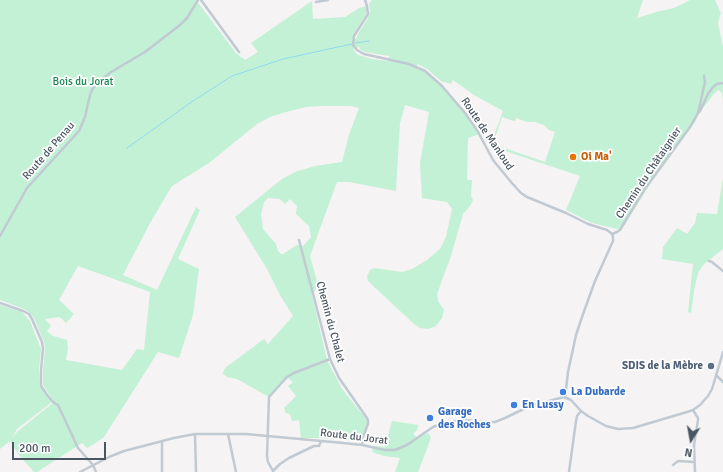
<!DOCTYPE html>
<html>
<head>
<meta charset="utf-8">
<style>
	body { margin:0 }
	#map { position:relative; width:723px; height:472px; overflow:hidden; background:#f5f3f3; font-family:Signika,sans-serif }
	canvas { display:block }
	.north { position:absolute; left:671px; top:420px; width:40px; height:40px; -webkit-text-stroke:3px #fff; paint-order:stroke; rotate:191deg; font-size:11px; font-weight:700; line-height:16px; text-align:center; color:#4a5661 }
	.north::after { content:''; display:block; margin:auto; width:14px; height:18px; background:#4a5661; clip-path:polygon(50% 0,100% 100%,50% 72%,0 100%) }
	.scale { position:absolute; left:12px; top:442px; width:94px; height:18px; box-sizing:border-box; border:2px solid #4a5661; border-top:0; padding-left:5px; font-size:12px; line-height:14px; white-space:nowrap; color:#4a5661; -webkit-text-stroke:3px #fff; paint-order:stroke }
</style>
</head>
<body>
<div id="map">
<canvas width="723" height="472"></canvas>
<div class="north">N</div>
<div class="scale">200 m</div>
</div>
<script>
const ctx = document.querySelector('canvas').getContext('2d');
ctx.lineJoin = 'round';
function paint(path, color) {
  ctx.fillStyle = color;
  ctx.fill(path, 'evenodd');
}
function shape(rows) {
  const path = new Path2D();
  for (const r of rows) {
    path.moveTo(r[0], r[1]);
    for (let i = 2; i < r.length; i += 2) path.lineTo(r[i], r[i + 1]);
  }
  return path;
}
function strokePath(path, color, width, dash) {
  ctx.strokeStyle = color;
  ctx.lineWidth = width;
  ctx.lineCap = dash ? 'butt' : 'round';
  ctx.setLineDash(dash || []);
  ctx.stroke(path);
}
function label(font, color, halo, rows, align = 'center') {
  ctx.font = font + ' Signika,sans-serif';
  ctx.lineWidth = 3.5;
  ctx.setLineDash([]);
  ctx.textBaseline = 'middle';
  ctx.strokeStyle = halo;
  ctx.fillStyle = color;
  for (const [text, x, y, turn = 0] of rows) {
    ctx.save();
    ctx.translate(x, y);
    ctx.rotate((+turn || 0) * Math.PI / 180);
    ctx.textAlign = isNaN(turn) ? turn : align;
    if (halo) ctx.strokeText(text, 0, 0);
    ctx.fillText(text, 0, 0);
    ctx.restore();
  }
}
const green = shape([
	[0,0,196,0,236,53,245,60,258,52,251,43,312,1,313,19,345,17,359,8,366,6,367,11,365,16,356,30,353,36,353,40,356,39,359,32,368,18,370,11,369,4,372,0,643,0,637,18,656,12,674,8,690,0,715,0,721,13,718,23,723,47,723,100,722,93,718,90,713,95,698,115,696,121,651,183,621,230,592,223,566,210,580,176,490,146,503,111,474,95,453,80,451,84,441,81,427,69,417,64,417,67,425,71,435,80,454,100,479,134,468,138,467,180,472,180,471,196,473,200,470,206,463,214,451,256,437,294,438,301,444,310,442,318,436,326,428,329,420,328,414,324,368,281,367,276,370,270,374,268,402,272,412,269,427,260,440,249,446,237,452,209,447,202,422,198,420,163,429,112,405,105,400,123,396,191,349,182,337,182,310,256,318,285,314,292,312,295,327,360,342,389,364,416,367,421,367,424,360,441,320,438,301,438,299,420,292,421,290,414,286,413,284,408,296,396,288,386,293,382,287,377,269,397,237,379,227,377,223,374,224,370,225,368,264,339,268,344,293,316,280,295,267,269,235,217,282,179,295,172,315,166,342,162,349,135,359,108,350,106,321,106,306,107,286,112,270,117,257,124,209,163,172,186,150,223,123,275,157,290,196,207,200,210,178,259,199,269,193,315,179,358,158,352,104,437,94,444,87,448,82,443,37,472,34,472,19,455,10,441,0,449,0,305,22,312,30,321,41,349,39,369,40,387,52,402,17,429,12,438,18,431,54,402,49,394,43,385,43,370,45,349,44,342,34,318,30,313,24,309,0,300],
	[359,47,361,50,365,52,389,56,388,61,372,59,358,55,353,49],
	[502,117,514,121,515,121,516,118,527,122,535,122,544,125,549,130,555,132,545,162,493,144],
	[268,198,280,199,285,204,290,199,297,206,296,214,309,226,311,237,303,246,297,245,283,254,281,254,278,251,276,244,263,229,261,214,264,202],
	[78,266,150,292,144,350,137,349,122,370,66,360,68,349,67,340,53,336,47,331,51,326,45,319,60,317,66,323,74,314,59,300],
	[723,178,723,249,703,265,698,273,694,291,691,313,688,312,693,264,662,259,663,247,677,228,687,234,695,223,697,213,717,214],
	[392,421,418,425,417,430,413,434,418,438,428,433,431,437,427,449,418,472,395,472,400,458,384,456,372,452,373,446,385,447]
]);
const stream = shape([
	[355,43,369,41],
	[127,148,193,101,232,76,283,59,352,44]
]);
const minor = shape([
	[201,0,239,52],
	[365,0,367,6,368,14,354,36,353,45,357,50,364,54,409,64,425,71,442,86,465,113,477,130,493,160,511,182,521,193,527,197,566,213,588,224,607,230,612,234],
	[316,2,328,0],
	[698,113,700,111,708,94,713,87,717,84,723,83],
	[612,234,617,232,620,230,644,190,690,127,698,113,705,82,704,76],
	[0,236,27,188,79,131,85,117,90,95,92,90,96,84,111,72,145,52,180,25,187,18,198,0],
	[299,240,330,359,339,378,367,418,368,421,368,424,363,437,362,445],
	[709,261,712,262,723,271],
	[0,303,23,311,29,314,32,319,42,342,43,349,41,370,41,386,48,396,53,402,58,405,78,448,93,465,96,472],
	[716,375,723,382],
	[565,398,568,372,576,335,582,317,595,281,613,241,613,237,612,234],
	[693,410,698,418,698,420,694,445,695,472],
	[228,434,236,472],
	[195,435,196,472],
	[162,441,162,472],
	[673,465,678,461,694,462],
	[273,471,268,462,267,456,269,397,287,377,294,373,330,359],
	[273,471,280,464,289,458,314,446,319,446,321,441],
	[80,472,109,457,124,451,174,438,195,434,246,434,343,443,362,445,385,450,395,450,407,445,433,427,441,424,456,421,464,420,485,422,495,422,505,418,530,406,564,397,571,400,581,411,588,416,606,426,618,429,633,428,687,412,693,410,700,405,708,396,712,389,723,352],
	[569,472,576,421,577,416,581,411]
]);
const markers = [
	[573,157,4,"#e8710a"],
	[711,366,4,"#5c6f8a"],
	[563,392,4,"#3f7fe0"],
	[514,405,4,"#3f7fe0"],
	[430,418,4,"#3f7fe0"]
];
const parkNames = [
	["Bois du Jorat",83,82]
];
const streetNames = [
	["Route de Manloud",487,134,56],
	["Route de Penau",49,151,-49],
	["Chemin du Châtaignier",649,173,-56],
	["Chemin du Chalet",330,322,75],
	["Route du Jorat",354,437,7]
];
const foodNames = [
	["Oi Ma'",581,157]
];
const serviceNames = [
	["SDIS de la Mèbre",703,366]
];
const shopNames = [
	["La Dubarde",571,392],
	["En Lussy",522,405],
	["Garage",438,412],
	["des Roches",438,425]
];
paint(green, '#c3f1d5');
strokePath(stream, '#90daee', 1);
strokePath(minor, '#c1cad2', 2.5);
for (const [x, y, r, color] of markers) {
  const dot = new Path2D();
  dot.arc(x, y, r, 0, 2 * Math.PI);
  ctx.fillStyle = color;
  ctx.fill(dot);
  strokePath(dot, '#fff', 1.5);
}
label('11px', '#17864f', '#fff', parkNames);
label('11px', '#4a5661', '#fff', streetNames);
label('bold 11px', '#c56008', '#fff', foodNames, 'left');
label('bold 11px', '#4e5e75', '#fff', serviceNames, 'right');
label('bold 11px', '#366cbe', '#fff', shopNames, 'left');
</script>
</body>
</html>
